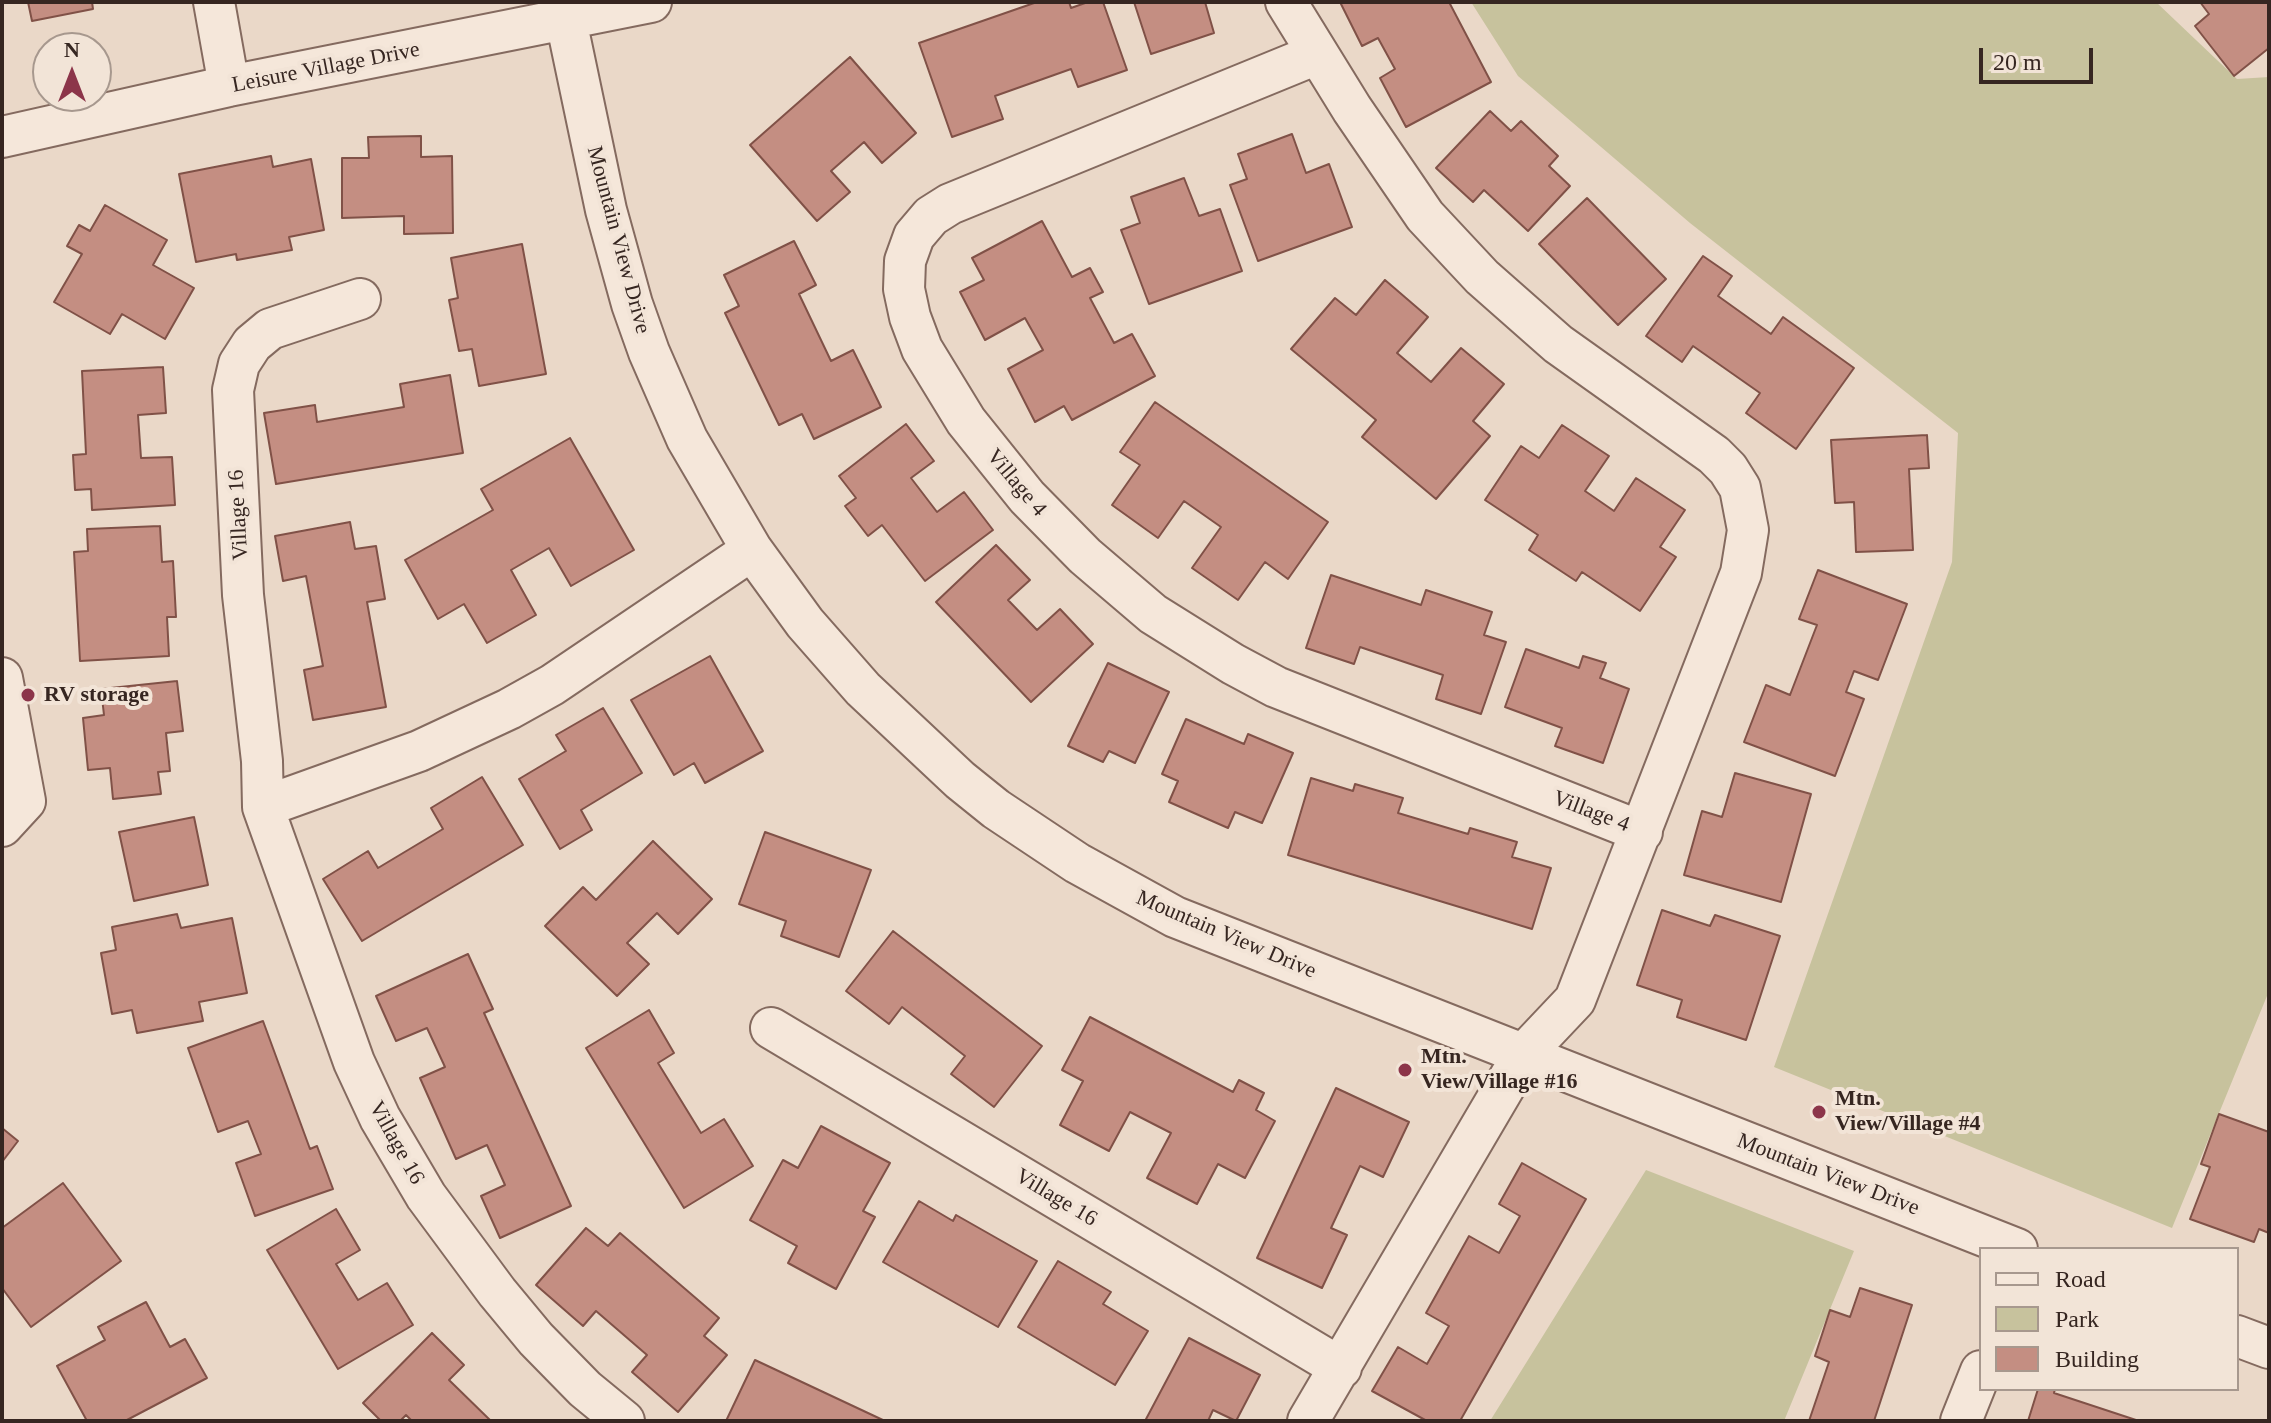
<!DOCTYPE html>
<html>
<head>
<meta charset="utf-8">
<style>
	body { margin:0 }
	#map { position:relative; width:2271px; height:1423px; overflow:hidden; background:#ead8c8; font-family:Georgia,serif }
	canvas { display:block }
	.frame { position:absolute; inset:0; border:4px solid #362621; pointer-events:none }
	.legend { position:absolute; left:1979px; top:1247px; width:260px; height:144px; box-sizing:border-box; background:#f2e4d7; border:2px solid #a7988e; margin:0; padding:10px 14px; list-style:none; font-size:24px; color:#362621 }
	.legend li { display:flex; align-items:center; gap:16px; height:40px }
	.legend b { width:40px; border:2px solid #a7988e }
	.north { position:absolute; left:32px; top:32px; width:80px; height:80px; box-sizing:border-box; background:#f2e4d7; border:2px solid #a7988e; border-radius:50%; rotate:0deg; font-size:22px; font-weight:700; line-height:32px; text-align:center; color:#362621 }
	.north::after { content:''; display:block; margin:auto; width:28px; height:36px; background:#8c354a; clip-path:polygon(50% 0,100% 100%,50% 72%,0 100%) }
	.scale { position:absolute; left:1979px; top:48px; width:114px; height:36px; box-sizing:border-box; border:4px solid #362621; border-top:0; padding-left:10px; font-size:24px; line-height:28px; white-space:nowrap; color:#362621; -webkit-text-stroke:6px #f2e4d7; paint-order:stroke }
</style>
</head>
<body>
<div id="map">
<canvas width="2271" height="1423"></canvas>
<div class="frame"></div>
<ul class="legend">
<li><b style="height:10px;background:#f5e7da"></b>Road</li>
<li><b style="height:22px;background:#c7c29d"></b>Park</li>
<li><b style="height:22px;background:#c48e82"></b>Building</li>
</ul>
<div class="north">N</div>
<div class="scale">20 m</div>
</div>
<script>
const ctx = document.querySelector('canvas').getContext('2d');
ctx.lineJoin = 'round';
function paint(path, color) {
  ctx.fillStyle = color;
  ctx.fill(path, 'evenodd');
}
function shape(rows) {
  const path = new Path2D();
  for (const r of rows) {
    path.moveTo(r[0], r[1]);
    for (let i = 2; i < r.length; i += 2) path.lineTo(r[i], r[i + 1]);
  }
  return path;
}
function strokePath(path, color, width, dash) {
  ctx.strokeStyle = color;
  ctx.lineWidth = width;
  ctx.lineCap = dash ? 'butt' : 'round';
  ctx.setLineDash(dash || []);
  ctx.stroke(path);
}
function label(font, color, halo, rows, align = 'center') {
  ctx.font = font + ' Georgia,serif';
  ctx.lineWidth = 8;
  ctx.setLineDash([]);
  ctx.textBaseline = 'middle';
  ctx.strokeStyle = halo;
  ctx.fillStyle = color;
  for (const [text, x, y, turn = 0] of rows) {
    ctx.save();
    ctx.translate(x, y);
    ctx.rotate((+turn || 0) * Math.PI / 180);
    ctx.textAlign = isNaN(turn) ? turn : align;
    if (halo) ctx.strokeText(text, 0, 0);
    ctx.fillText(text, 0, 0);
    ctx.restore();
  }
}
const green = shape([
	[1471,2,2156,2,2237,79,2269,77,2269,991,2172,1228,1774,1067,1952,562,1958,433,1690,223,1518,76],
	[1646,1170,1854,1251,1784,1421,1490,1421]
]);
const building = shape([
	[28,2,92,2,93,9,32,21,28,2],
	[1037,2,1069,2,1071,8,1088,2,1103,2,1127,70,1078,87,1071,69,995,96,1003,119,952,137,919,43,1037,2],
	[1134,2,1205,2,1214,33,1151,54,1134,2],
	[1340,2,1449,2,1491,82,1406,127,1380,78,1395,69,1378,38,1362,46,1340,2],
	[2200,2,2269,2,2269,48,2234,76,2195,26,2209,14,2200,2],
	[850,57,916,133,882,163,864,142,831,171,850,192,817,221,750,145,850,57],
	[1490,111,1511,131,1521,121,1558,156,1549,166,1570,186,1528,231,1484,190,1473,202,1436,168,1490,111],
	[1292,134,1306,173,1329,164,1352,227,1258,261,1230,185,1247,179,1238,154,1292,134],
	[421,136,421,157,452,156,453,233,404,234,404,216,342,218,342,158,369,158,368,137,421,136],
	[271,156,273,167,311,159,324,230,289,237,292,250,237,260,236,254,196,262,179,174,271,156],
	[1184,178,1199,216,1220,209,1242,271,1149,304,1121,230,1140,223,1131,197,1184,178],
	[1587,198,1666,279,1618,325,1539,244,1587,198],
	[105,205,167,240,153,265,194,288,165,339,122,314,110,334,54,302,82,254,67,246,79,225,90,231,105,205],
	[1042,221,1072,277,1090,268,1103,292,1090,298,1114,343,1132,334,1155,376,1072,420,1064,406,1035,422,1008,369,1043,350,1025,318,985,340,960,292,984,280,972,258,1042,221],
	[794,241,816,285,799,294,831,361,853,350,881,407,814,439,802,414,779,425,725,313,739,306,724,275,794,241],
	[522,244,546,374,479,386,472,349,459,351,449,300,458,298,451,258,522,244],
	[1703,256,1732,276,1718,296,1771,334,1783,317,1854,368,1796,449,1746,413,1760,393,1693,346,1682,362,1646,336,1703,256],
	[1385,280,1428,317,1397,353,1431,382,1461,348,1504,384,1473,421,1490,436,1436,499,1362,437,1376,420,1291,349,1335,298,1356,315,1385,280],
	[163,367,166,413,138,415,141,458,172,457,175,505,92,510,91,489,75,490,73,455,86,454,82,371,163,367],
	[450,375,463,453,276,484,264,413,315,405,317,422,404,407,400,384,450,375],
	[1155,402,1328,522,1288,579,1265,562,1238,600,1192,568,1221,527,1184,501,1158,538,1112,505,1140,465,1120,452,1155,402],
	[906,424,934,461,911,478,937,512,964,492,993,530,925,581,882,525,868,536,845,506,856,498,839,476,906,424],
	[1562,425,1609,456,1585,491,1614,511,1636,478,1685,510,1660,547,1676,557,1640,611,1582,572,1576,581,1529,550,1538,535,1485,500,1521,446,1539,458,1562,425],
	[1927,435,1929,468,1909,469,1913,550,1856,552,1854,502,1835,503,1831,440,1927,435],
	[570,438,634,550,571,586,549,548,511,570,536,615,487,643,464,604,438,619,405,560,493,510,481,489,570,438],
	[350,522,355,549,376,546,385,599,367,602,386,707,313,720,304,670,323,666,306,576,283,581,275,536,350,522],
	[160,526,162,562,173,561,176,617,167,617,169,656,80,661,74,552,88,551,87,529,160,526],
	[996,545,1030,580,1008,600,1037,630,1060,609,1093,644,1031,702,936,602,996,545],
	[1818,570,1907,604,1878,680,1854,671,1846,692,1864,699,1835,776,1744,742,1766,685,1790,695,1817,625,1799,619,1818,570],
	[1331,575,1421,605,1426,590,1492,612,1484,635,1506,642,1481,714,1436,699,1443,675,1360,647,1354,664,1306,648,1331,575],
	[1526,649,1579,668,1583,656,1606,663,1600,678,1629,689,1603,763,1555,746,1562,728,1505,707,1526,649],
	[710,656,763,751,705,783,694,763,674,775,631,700,710,656],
	[1108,663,1169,692,1135,763,1109,751,1103,762,1068,746,1108,663],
	[177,681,183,731,166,733,170,771,158,772,161,794,113,799,110,768,88,770,83,718,104,715,101,689,177,681],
	[603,708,642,773,581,810,592,830,560,849,519,779,566,751,556,735,603,708],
	[1186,719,1244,744,1248,734,1293,753,1262,823,1235,812,1228,828,1169,802,1178,781,1162,774,1186,719],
	[1735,773,1811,794,1781,902,1684,875,1702,811,1722,817,1735,773],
	[482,777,523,845,362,941,323,879,368,851,378,868,443,829,431,808,482,777],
	[1311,778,1353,791,1355,784,1403,798,1398,813,1468,834,1470,828,1517,842,1512,857,1551,868,1532,929,1288,855,1311,778],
	[194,817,208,885,134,901,119,832,194,817],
	[765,832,871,870,839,957,781,936,786,921,739,904,765,832],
	[653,841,712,899,678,934,657,913,627,943,649,964,617,996,545,926,583,887,596,900,653,841],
	[1662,910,1710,926,1715,915,1780,936,1746,1040,1677,1017,1682,1000,1637,985,1662,910],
	[177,914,181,928,232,918,247,993,199,1002,203,1021,137,1033,132,1010,112,1014,101,953,116,950,112,927,177,914],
	[893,931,1042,1046,994,1107,951,1074,965,1056,902,1007,889,1024,846,991,893,931],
	[468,954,493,1009,484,1013,571,1206,500,1238,481,1196,505,1185,487,1145,456,1159,420,1078,445,1067,427,1028,396,1041,376,996,468,954],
	[649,1010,674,1053,658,1063,701,1133,724,1119,753,1166,684,1208,586,1048,649,1010],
	[1090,1017,1233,1092,1239,1080,1264,1093,1256,1110,1275,1121,1245,1178,1218,1164,1197,1204,1147,1178,1171,1133,1130,1112,1109,1151,1060,1125,1083,1081,1062,1070,1090,1017],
	[263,1021,310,1149,317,1146,333,1189,255,1216,236,1163,261,1154,248,1121,218,1132,188,1048,263,1021],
	[1336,1088,1409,1122,1383,1177,1360,1166,1331,1228,1347,1235,1322,1288,1257,1258,1336,1088],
	[2219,1114,2269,1132,2269,1233,2259,1229,2254,1242,2190,1219,2210,1167,2201,1164,2219,1114],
	[821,1126,890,1163,863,1211,875,1217,836,1289,788,1263,797,1246,750,1220,783,1160,798,1168,821,1126],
	[2,1128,18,1141,2,1162,2,1128],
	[1522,1163,1586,1199,1460,1421,1427,1421,1372,1391,1398,1347,1427,1364,1449,1326,1426,1313,1469,1236,1499,1253,1520,1216,1499,1204,1522,1163],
	[63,1183,121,1261,31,1327,2,1288,2,1228,63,1183],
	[919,1201,953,1221,956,1215,1037,1261,998,1327,883,1262,919,1201],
	[336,1209,360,1250,336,1264,358,1300,387,1283,413,1325,338,1369,267,1250,336,1209],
	[586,1228,608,1246,620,1233,719,1318,704,1336,727,1355,678,1412,632,1372,647,1355,596,1311,583,1326,536,1285,586,1228],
	[1058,1261,1111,1292,1103,1304,1148,1331,1115,1385,1018,1327,1058,1261],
	[1860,1288,1912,1305,1874,1421,1809,1421,1829,1362,1815,1356,1830,1310,1850,1317,1860,1288],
	[146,1302,170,1347,185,1339,207,1378,125,1421,87,1421,57,1366,105,1340,98,1327,146,1302],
	[432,1333,464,1365,449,1380,491,1421,412,1421,406,1415,400,1421,381,1421,363,1403,432,1333],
	[1189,1338,1260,1375,1236,1421,1213,1410,1208,1421,1145,1421,1189,1338],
	[755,1360,885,1421,726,1421,755,1360],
	[2038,1389,2055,1389,2054,1393,2139,1421,2028,1421,2038,1389]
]);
const minor = shape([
	[214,2,229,86],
	[1286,2,1352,109,1425,216,1482,277,1558,344,1714,455,1728,469,1740,488,1748,530,1741,573,1575,1000,1523,1055,1308,1421],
	[566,20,606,210,632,304,649,352,687,439,752,550,805,623,863,689,960,780,996,809,1077,863,1175,917,2017,1249],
	[1317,54,950,204,931,216,914,236,905,261,904,289,910,317,922,349,966,421,1027,497,1085,556,1153,614,1233,664,1276,687,1642,832],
	[2,137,229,86,651,2],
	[360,299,270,329,252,344,239,364,233,390,243,595,262,761,263,807,354,1062,380,1118,426,1196,497,1292,536,1339,585,1389,624,1421],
	[2,678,25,801,2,826],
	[263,807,419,751,509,709,552,685,752,550],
	[771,1028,1341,1368],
	[2237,1336,2269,1348],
	[1961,1421,1981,1371]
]);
const markers = [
	[28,695,8,"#8c354a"],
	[1405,1070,8,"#8c354a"],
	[1819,1112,8,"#8c354a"]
];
const streetNames = [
	["Leisure Village Drive",326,68,-11],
	["Mountain View Drive",618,240,75],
	["Village 4",1016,483,50],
	["Village 16",239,515,-93],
	["Village 4",1591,812,21],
	["Mountain View Drive",1226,935,23],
	["Village 16",396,1143,61],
	["Mountain View Drive",1828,1175,21],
	["Village 16",1056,1198,31]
];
const poiNames = [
	["RV storage",44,695],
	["Mtn.",1421,1057],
	["View/Village #16",1421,1082],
	["Mtn.",1835,1099],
	["View/Village #4",1835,1124]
];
paint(green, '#c7c29d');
paint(building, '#c48e82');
strokePath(building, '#805147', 2);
strokePath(minor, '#846a5f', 44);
strokePath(minor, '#f5e7da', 40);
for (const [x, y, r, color] of markers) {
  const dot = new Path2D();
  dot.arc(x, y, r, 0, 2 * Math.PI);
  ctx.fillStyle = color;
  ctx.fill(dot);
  strokePath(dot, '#f2e4d7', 3);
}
label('22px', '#362621', '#f2e4d7', streetNames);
label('bold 22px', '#362621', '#f2e4d7', poiNames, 'left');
</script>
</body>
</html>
